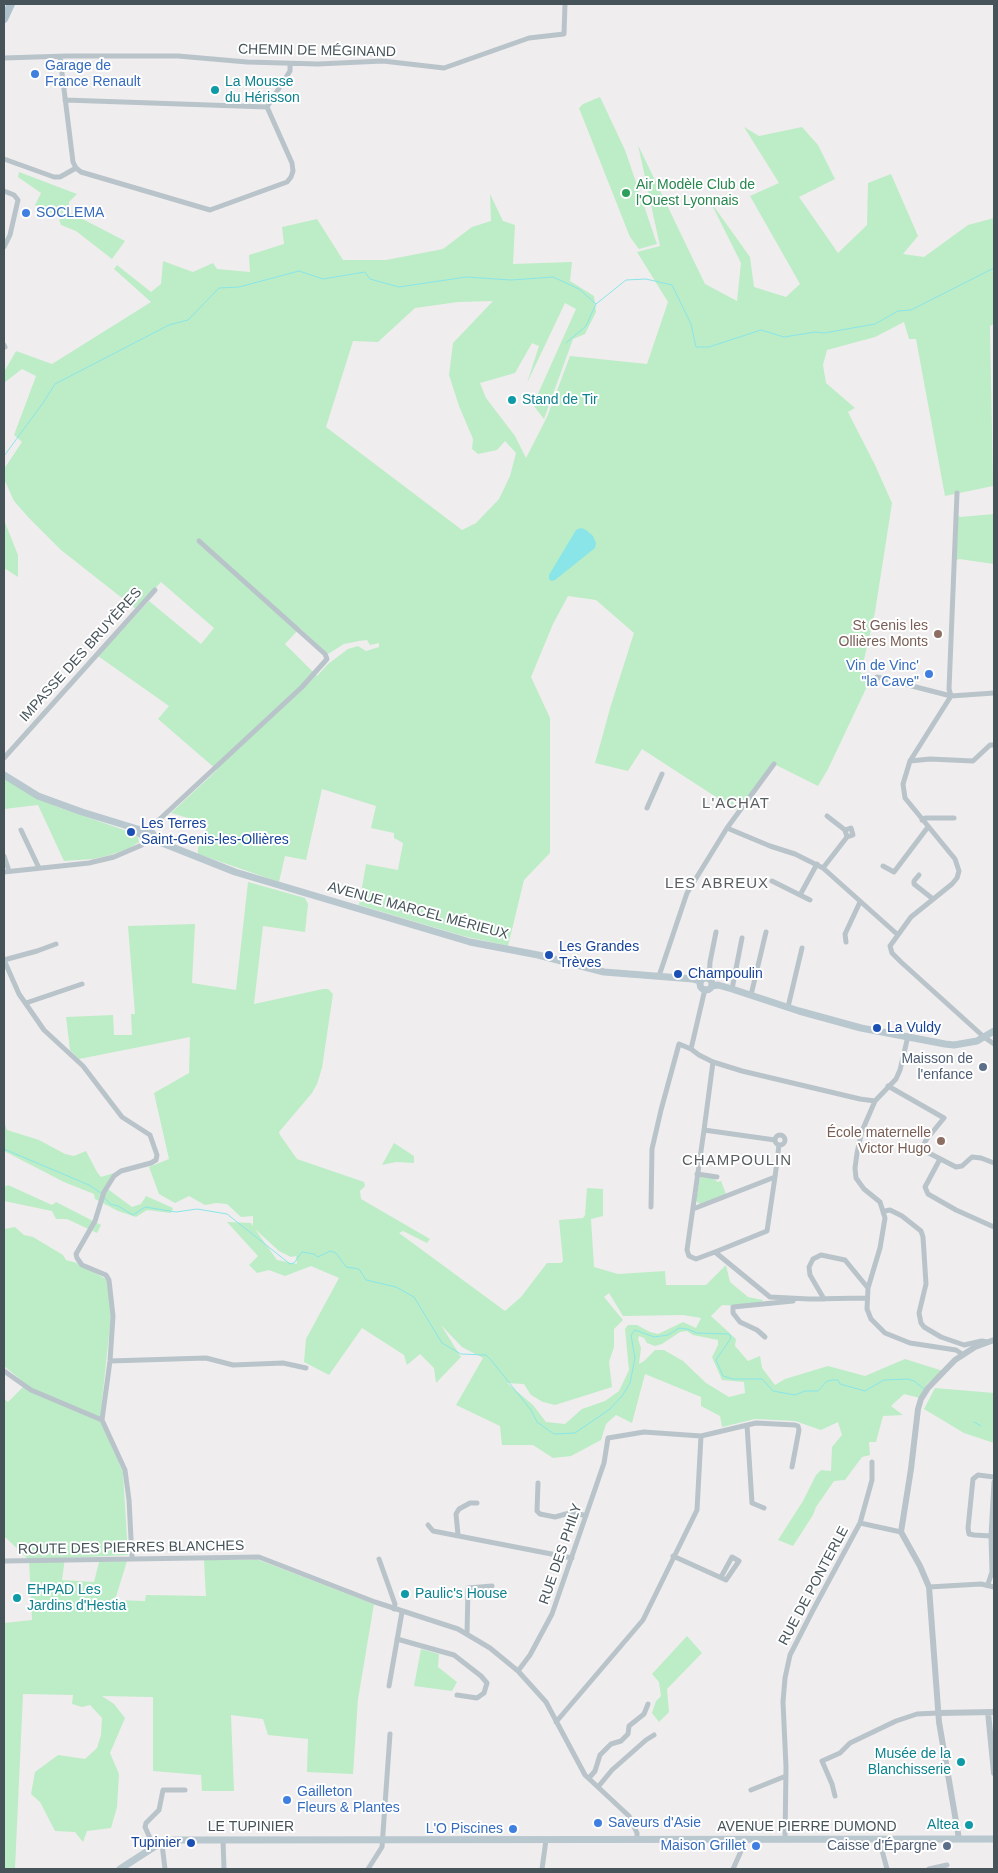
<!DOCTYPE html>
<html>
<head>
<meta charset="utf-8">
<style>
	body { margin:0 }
	#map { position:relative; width:998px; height:1873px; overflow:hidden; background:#f0edee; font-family:Arial,sans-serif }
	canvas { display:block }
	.frame { position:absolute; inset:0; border:5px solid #46545a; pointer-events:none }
</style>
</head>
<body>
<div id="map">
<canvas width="998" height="1873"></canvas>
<div class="frame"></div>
</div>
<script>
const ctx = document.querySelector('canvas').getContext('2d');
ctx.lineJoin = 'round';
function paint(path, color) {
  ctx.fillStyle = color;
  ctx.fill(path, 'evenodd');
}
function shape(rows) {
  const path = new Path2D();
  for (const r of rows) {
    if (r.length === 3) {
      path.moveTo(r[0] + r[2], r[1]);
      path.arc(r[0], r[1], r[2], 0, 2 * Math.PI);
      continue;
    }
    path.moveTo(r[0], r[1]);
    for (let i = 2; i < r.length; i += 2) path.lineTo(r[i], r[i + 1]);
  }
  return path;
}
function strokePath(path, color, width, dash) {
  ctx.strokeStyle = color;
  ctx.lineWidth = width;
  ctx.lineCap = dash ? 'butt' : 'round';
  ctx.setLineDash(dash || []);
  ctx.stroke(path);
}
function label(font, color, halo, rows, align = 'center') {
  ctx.font = font + ' Arial,sans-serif';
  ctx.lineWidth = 4;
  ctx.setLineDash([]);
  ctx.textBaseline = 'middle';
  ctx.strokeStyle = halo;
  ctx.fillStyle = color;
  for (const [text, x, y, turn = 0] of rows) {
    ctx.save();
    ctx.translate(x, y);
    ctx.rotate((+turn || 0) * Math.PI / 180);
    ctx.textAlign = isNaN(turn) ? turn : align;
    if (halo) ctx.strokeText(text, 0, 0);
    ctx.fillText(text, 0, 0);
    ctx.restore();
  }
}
const green = shape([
	[600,97,625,150,657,244,639,249,630,237,579,108,583,104],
	[744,127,759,136,802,127,818,145,835,179,799,197,838,253,867,225,868,183,891,174,918,236,903,254,924,257,968,225,994,218,994,324,990,326,993,486,945,496,916,339,909,339,904,322,875,337,827,350,823,365,826,383,855,408,848,412,875,465,892,503,875,612,861,673,872,676,828,769,818,786,774,764,736,810,642,749,628,771,595,763,611,705,634,633,596,600,568,596,553,624,531,677,550,718,550,853,524,880,508,946,463,936,359,905,366,864,398,870,403,843,394,838,394,833,371,828,376,806,322,789,306,860,285,856,279,882,198,854,198,848,209,824,171,813,217,770,158,719,169,706,98,656,149,601,201,644,214,628,161,582,136,609,61,550,29,518,14,501,4,479,4,469,22,442,14,435,36,376,22,369,4,383,4,372,16,351,52,364,151,302,114,269,117,265,151,292,161,284,163,261,193,272,213,263,217,269,250,272,249,255,284,244,282,227,317,219,343,260,386,260,443,249,472,227,491,221,490,194,503,221,515,225,513,264,572,262,570,281,594,296,596,312,585,334,573,339,544,419,533,405,576,309,565,303,527,383,539,346,532,343,515,373,480,383,486,398,515,436,526,458,547,417,570,356,647,364,668,302,637,252,660,246,638,145,705,284,737,301,741,263,710,201,750,257,754,287,786,297,800,284,750,196,779,183],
	[493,301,453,343,449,375,459,406,473,439,472,449,478,454,497,450,505,441,516,453,510,476,499,499,476,523,462,530,326,427,353,341,378,342,415,308,458,302],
	[300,628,328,654,344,644,359,641,367,640,370,645,379,643,379,647,366,651,358,646,348,649,328,664,317,676,285,644],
	[19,172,77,194,69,202,69,212,125,241,112,259,76,231,61,225,58,216,35,205,41,193,18,177],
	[957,514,960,517,994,514,994,564,959,559,955,561],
	[4,520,18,555,18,577,4,568],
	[4,778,55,806,127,831,138,837,139,842,128,849,107,856,93,859,64,861,38,805,4,809],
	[248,882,305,898,308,904,305,932,263,926,254,1004,323,989,328,989,333,994,322,1068,317,1084,312,1093,279,1132,280,1135,297,1159,364,1182,365,1186,360,1191,361,1199,430,1239,427,1243,403,1231,399,1233,505,1311,521,1297,547,1263,561,1263,563,1261,559,1220,583,1218,585,1215,587,1188,603,1189,603,1216,591,1219,594,1267,618,1274,665,1271,666,1285,706,1285,726,1265,730,1282,748,1297,763,1300,758,1307,722,1305,711,1316,736,1339,735,1346,748,1361,760,1356,762,1368,775,1385,785,1379,828,1366,865,1376,905,1359,943,1371,927,1384,920,1398,904,1394,891,1406,903,1415,883,1416,876,1442,869,1442,870,1455,862,1457,845,1480,834,1481,816,1507,813,1515,793,1546,778,1540,803,1501,816,1475,821,1470,831,1471,832,1447,842,1435,838,1422,821,1430,795,1421,755,1419,722,1427,720,1416,701,1406,701,1397,645,1374,632,1423,616,1415,606,1424,601,1440,571,1456,553,1458,533,1445,502,1445,500,1426,456,1405,483,1358,462,1347,441,1325,461,1357,436,1383,434,1368,420,1354,407,1365,404,1355,362,1328,329,1375,304,1362,306,1339,339,1278,311,1266,285,1276,269,1270,257,1273,249,1265,258,1256,227,1222,251,1223,253,1226,253,1216,241,1217,227,1204,216,1203,205,1205,189,1196,175,1203,159,1194,149,1167,169,1159,154,1093,189,1073,190,1037,79,1059,70,1050,66,1017,113,1015,114,1035,132,1035,131,1014,135,1014,128,926,195,924,192,983,236,990],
	[255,1229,279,1251,291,1257,296,1256,297,1264,277,1260],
	[609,1293,623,1316,683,1315,701,1318,696,1328,683,1322,658,1334,650,1332,637,1325,628,1325,625,1329,629,1370,619,1391,605,1401,582,1409,565,1424,546,1422,533,1405,507,1383,524,1384,531,1395,543,1402,555,1405,612,1387,609,1362,614,1347,614,1329,623,1320,604,1297],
	[687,1331,693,1335,718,1340,718,1345,712,1357,722,1380,744,1382,745,1393,729,1397,706,1383,683,1361,664,1350,655,1350,644,1361,639,1364,641,1348,638,1339,639,1336,644,1338,647,1343,655,1346,662,1344,680,1332],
	[4,1122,7,1130,39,1140,65,1154,74,1156,86,1151,97,1172,101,1177,114,1173,105,1187,132,1207,141,1204,146,1196,173,1208,171,1213,147,1210,136,1217,118,1211,95,1199,94,1194,64,1182,4,1151],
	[394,1143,414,1156,414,1163,396,1162,382,1165],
	[700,1177,712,1178,718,1182,721,1181,726,1194,700,1204,696,1201],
	[8,1185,52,1205,56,1202,101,1225,97,1233,67,1219,56,1219,52,1211,4,1201,4,1187],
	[15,1227,24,1235,33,1237,63,1255,66,1260,77,1263,108,1280,111,1316,100,1420,123,1472,128,1555,65,1558,62,1580,94,1582,99,1562,127,1561,115,1600,145,1601,146,1595,206,1596,204,1560,259,1560,374,1604,358,1699,353,1774,307,1772,308,1739,268,1735,263,1719,231,1715,234,1791,202,1791,201,1775,153,1771,153,1697,102,1696,114,1704,125,1718,110,1753,119,1774,117,1807,111,1828,87,1831,83,1842,75,1832,55,1831,40,1802,31,1794,35,1772,58,1755,85,1759,97,1748,101,1735,102,1718,90,1705,82,1707,72,1704,73,1695,23,1694,15,1868,4,1868,4,1623,32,1620,29,1560,4,1536,4,1399,8,1402,26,1384,4,1366,4,1229],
	[935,1388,994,1393,994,1443,964,1433,924,1409],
	[687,1636,702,1653,667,1689,669,1712,659,1722,652,1713,656,1701,661,1696,659,1682,652,1674],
	[421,1649,439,1654,438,1667,457,1682,452,1691,414,1686]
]);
const water = shape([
	[581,528,586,530,593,536,596,543,595,548,555,580,551,581,549,579,549,575,576,530]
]);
const stream = shape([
	[566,343,586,326,596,304],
	[4,456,43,403,55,384,169,325,188,320,219,288,239,287,299,271,323,279,365,272,370,279,399,287,466,277,511,280,553,277,579,289,596,304,626,280,646,279,672,285,691,324,696,347,709,347,761,330,784,337,815,332,824,333,875,324,898,311,911,310,994,268],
	[4,1149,89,1185,101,1193],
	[105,1198,110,1204,118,1206,133,1215,145,1207,176,1212,197,1209,227,1214,290,1264,294,1263,302,1252,314,1254,318,1257,330,1251,336,1253,346,1267,359,1269,366,1280,396,1287,414,1297,442,1343,461,1354,486,1355,491,1360,531,1410,537,1422,554,1434,575,1433,610,1409,622,1396,630,1383,635,1358,631,1335,635,1330,654,1337,668,1335,679,1328,687,1329,697,1333,729,1334,731,1338,716,1360,723,1376,733,1379,762,1379,773,1391,795,1395,805,1391,818,1391,827,1381,834,1380,838,1380,840,1384,865,1391,884,1380,908,1379,914,1381,924,1389],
	[974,1422,981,1426]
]);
const minor = shape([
	[60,57,73,162,76,168,81,172,210,210,287,182,291,177,293,171,292,163,267,107],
	[4,58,67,56,178,56,247,62,318,64,383,61,444,68,529,38,564,34,565,4],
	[65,100,267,107],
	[267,107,290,71,290,64],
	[4,159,54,177,60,177,76,168],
	[4,191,14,195,18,200,10,235,4,247],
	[4,345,5,347],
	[957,493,949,689,951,696,910,761,903,784,905,798,955,859,959,871,957,878,952,884,911,917,890,946,892,953,901,962,984,1037,994,1044],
	[877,677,951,696,994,693],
	[4,758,155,590],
	[910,761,930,759,973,761,990,745,994,745],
	[647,808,662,774],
	[922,820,925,818,954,818],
	[727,828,774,764],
	[21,830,39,868],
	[148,830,302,687,327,659,325,654,199,541],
	[845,830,851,828,853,835,847,837],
	[4,856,9,871],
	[883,866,894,872,928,827],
	[823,868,847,837,845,830,827,816],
	[4,872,89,863,114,857,142,845,146,841],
	[919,875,914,881,914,884,933,899],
	[772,881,800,895,817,864],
	[800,895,810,900],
	[846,942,845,934,860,902],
	[4,960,19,994,44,1030,83,1066,122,1117,150,1135,157,1155,156,1160,151,1163,121,1171,114,1176,104,1192,95,1221,76,1254,77,1258,82,1265,106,1275,109,1280,113,1316,110,1361,102,1420,125,1470,129,1500,132,1558],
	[4,960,37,951,56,944],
	[659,976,687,893,727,828,770,846,795,854,823,868,898,935],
	[709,978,710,962,716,932],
	[705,989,691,1049,699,1055,713,1062,742,1071,860,1099,875,1101],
	[732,989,742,938],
	[751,995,766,932],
	[26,1003,82,984],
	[788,1007,802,948],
	[908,1036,900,1070,896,1079,875,1101,862,1131,857,1153,855,1168,856,1178,864,1189,880,1202,885,1218,880,1248,868,1288,867,1309,871,1319,885,1333,910,1343,956,1350,962,1354],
	[888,1086,944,1118,926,1140,923,1146,925,1151,956,1167,962,1166,972,1157,981,1158,994,1163],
	[704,1130,713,1062],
	[780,1140,5],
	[775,1140,704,1130,687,1250,689,1256,696,1259,715,1252,770,1297,809,1299,866,1298],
	[940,1159,925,1187,928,1194,956,1210,994,1227],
	[697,1174,717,1177],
	[651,1207,652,1149,661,1110,679,1044,691,1049],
	[693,1209,775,1177,779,1145],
	[885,1211,890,1210,902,1216,921,1231,923,1237,926,1284,919,1313,921,1323,924,1327,941,1337,964,1345,982,1341,987,1342],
	[715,1252,767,1231,775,1177],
	[824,1299,810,1275,809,1267,813,1259,821,1255,845,1260,868,1288],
	[765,1337,757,1330,740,1322,733,1313,733,1307,793,1301],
	[110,1361,206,1358,233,1365,283,1363,306,1368],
	[4,1371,31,1390,102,1420],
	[747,1425,752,1503,764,1508],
	[538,1483,537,1511,540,1514,555,1517,573,1512,586,1516],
	[860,1523,901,1532],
	[428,1525,433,1531,572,1558],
	[458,1535,456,1514,459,1509,470,1503,477,1503],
	[991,1536,974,1535,969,1534,968,1528,973,1479,978,1475,994,1477],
	[673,1556,726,1580,739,1561,732,1557,721,1577],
	[379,1559,395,1604,394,1609],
	[4,1561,259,1557,375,1602,458,1629,490,1648,518,1671,546,1702,585,1775,629,1816,637,1833,637,1840],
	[988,1584,992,1572,991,1536,994,1482],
	[929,1587,981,1584,994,1587],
	[467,1634,468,1588,492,1586],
	[397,1639,454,1655,481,1676,487,1683,484,1693,477,1698,457,1695],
	[518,1671,530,1655,552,1614,604,1463,608,1438,644,1432,701,1436,756,1423,795,1425,798,1426,799,1430,792,1467],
	[389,1686,402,1612],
	[556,1722,643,1620,697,1510,701,1436],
	[589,1778,595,1771,600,1755,611,1744,621,1741,628,1734,629,1726,644,1714,648,1704],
	[598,1787,612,1770,646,1740,654,1735],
	[751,1790,786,1776],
	[835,1796,832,1784,822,1761,840,1753,850,1743,896,1721,917,1714,938,1713],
	[879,1839,887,1869],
	[223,1840,224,1869],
	[785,1840,786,1767,783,1702,785,1678,790,1655,812,1612,860,1523,872,1480,872,1462],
	[162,1844,165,1869],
	[154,1847,145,1827,146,1823,159,1810,163,1790,185,1790],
	[368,1869,382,1847,390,1734],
	[542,1869,546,1840],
	[733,1869,746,1840],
	[929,1869,947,1865]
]);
const tertiary = shape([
	[988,1712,994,1773],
	[938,1713,994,1712],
	[959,1839,939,1722,929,1587,920,1566,901,1532,911,1469,918,1409,921,1399,928,1388,955,1360,975,1347,994,1340]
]);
const secondary = shape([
	[4,775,38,796,82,812,144,831],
	[136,831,142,835,146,841,152,839,153,834,150,830,146,830,143,833],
	[152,839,235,872,470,942,538,955,604,972,693,979,701,981],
	[706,984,6],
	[712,986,718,985,732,989,799,1011,861,1028,945,1044,954,1045,977,1041,994,1031],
	[120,1869,154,1847,173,1840,184,1840,994,1839]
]);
const primary = shape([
	[4,19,11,4]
]);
const markers = [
	[35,74,5,"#3f7fe0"],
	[215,90,5,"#0f9aa8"],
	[626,193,5,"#2e9e5b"],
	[26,213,5,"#3f7fe0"],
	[512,400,5,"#0f9aa8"],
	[938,634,5,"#8d6e63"],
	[929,674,5,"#3f7fe0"],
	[131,832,5,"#1a4fb4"],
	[549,955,5,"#1a4fb4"],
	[678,974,5,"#1a4fb4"],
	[877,1028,5,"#1a4fb4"],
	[983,1067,5,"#5c6f8a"],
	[941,1141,5,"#8d6e63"],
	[405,1594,5,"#0f9aa8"],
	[17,1598,5,"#0f9aa8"],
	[961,1762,5,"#0f9aa8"],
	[287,1800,5,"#3f7fe0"],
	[598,1823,5,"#3f7fe0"],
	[969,1825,5,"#0f9aa8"],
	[513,1829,5,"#3f7fe0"],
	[191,1843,5,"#1a4fb4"],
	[756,1846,5,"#3f7fe0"],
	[947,1846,5,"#5c6f8a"]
];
const streetNames = [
	["CHEMIN DE MÉGINAND",317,51,1],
	["IMPASSE DES BRUYÈRES",81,655,-48],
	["AVENUE MARCEL MÉRIEUX",418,911,15],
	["ROUTE DES PIERRES BLANCHES",131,1548,-1],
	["RUE DES PHILY",561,1554,-71],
	["RUE DE PONTERLE",814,1586,-62],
	["LE TUPINIER",251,1827],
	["AVENUE PIERRE DUMOND",807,1827]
];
const shopNames = [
	["Garage de",45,66],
	["France Renault",45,82],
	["SOCLEMA",36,213],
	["Vin de Vinc'",919,666,"right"],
	["\"la Cave\"",919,682,"right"],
	["Gailleton",297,1792],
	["Fleurs & Plantes",297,1808],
	["Saveurs d'Asie",608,1823],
	["L'O Piscines",503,1829,"right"],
	["Maison Grillet",746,1846,"right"]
];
const cultureNames = [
	["La Mousse",225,82],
	["du Hérisson",225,98],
	["Stand de Tir",522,400],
	["EHPAD Les",27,1590],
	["Jardins d'Hestia",27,1606],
	["Paulic's House",415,1594],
	["Musée de la",951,1754,"right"],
	["Blanchisserie",951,1770,"right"],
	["Altea",959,1825,"right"]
];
const leisureNames = [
	["Air Modèle Club de",636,185],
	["l'Ouest Lyonnais",636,201]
];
const educationNames = [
	["St Genis les",928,626],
	["Ollières Monts",928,642],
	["École maternelle",931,1133],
	["Victor Hugo",931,1149]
];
const transitNames = [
	["Les Terres",141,824],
	["Saint-Genis-les-Ollières",141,840],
	["Les Grandes",559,947],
	["Trèves",559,963],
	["Champoulin",688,974],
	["La Vuldy",887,1028],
	["Tupinier",181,1843,"right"]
];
const serviceNames = [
	["Maisson de",973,1059],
	["l'enfance",973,1075],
	["Caisse d'Épargne",937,1846]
];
const neighbourhoodNames = [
	["L'ACHAT",736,804],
	["LES ABREUX",717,884],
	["CHAMPOULIN",737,1161]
];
paint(green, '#bcedc6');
paint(water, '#8ae5e9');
strokePath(stream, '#8ae5e9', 1);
strokePath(minor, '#b9c4ca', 5);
strokePath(tertiary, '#b9c4ca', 6);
strokePath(secondary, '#b9c7cf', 7);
strokePath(primary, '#adc2cb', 8);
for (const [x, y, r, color] of markers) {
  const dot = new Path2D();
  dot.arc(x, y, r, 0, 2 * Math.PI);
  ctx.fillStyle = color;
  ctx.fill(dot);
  strokePath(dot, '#fff', 2);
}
label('14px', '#46545a', '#fff', streetNames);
label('14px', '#366cbe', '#fff', shopNames, 'left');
label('14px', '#0d838f', '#fff', cultureNames, 'left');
label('14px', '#27864d', '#fff', leisureNames, 'left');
label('14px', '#785e54', '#fff', educationNames, 'right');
label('14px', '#164399', '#fff', transitNames, 'left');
label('14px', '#4e5e75', '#fff', serviceNames, 'right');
ctx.letterSpacing = '1px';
label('15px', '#5a5f62', '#fff', neighbourhoodNames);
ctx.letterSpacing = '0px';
</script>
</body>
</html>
